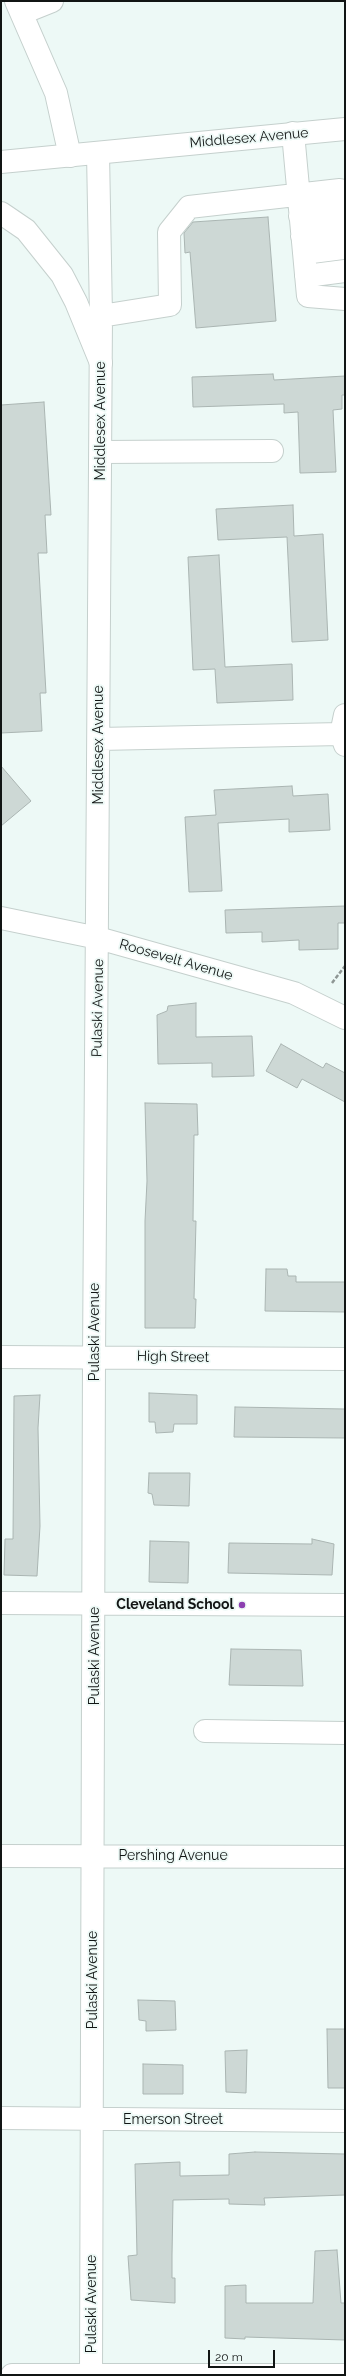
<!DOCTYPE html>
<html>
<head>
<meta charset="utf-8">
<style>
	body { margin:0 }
	#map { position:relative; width:346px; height:2376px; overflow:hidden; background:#edf9f6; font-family:Raleway,sans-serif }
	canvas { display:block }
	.frame { position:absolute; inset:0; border:2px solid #111514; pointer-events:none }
	.scale { position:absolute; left:208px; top:2350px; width:67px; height:18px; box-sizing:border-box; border:2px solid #111514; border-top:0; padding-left:5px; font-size:12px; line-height:14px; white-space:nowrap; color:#111514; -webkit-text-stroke:3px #edf9f6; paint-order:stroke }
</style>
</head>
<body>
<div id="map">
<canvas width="346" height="2376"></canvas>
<div class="frame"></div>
<div class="scale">20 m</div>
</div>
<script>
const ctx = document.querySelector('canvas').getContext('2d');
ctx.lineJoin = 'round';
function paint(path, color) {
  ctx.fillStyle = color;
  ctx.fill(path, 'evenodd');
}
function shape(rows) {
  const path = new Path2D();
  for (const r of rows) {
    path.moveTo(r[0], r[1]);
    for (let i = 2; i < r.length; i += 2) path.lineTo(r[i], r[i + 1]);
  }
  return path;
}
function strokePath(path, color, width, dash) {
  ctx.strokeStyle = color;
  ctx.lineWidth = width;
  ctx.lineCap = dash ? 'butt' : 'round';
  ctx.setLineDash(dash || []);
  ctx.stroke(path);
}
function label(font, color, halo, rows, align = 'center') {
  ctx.font = font + ' Raleway,sans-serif';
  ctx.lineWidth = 3.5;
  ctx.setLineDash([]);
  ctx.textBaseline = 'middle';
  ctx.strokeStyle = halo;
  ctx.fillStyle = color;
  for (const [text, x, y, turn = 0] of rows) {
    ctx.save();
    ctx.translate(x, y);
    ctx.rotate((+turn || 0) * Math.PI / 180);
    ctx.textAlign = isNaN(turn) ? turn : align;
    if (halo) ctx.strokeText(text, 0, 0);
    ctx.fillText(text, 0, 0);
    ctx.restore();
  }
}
const building = shape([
	[268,217,276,321,196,328,190,252,185,253,184,233,193,222,268,217],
	[273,374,274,380,345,376,345,395,342,395,342,409,333,410,336,472,300,473,298,412,284,413,284,404,193,407,192,377,273,374],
	[44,402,51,515,45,515,47,553,38,553,46,693,40,693,42,731,1,733,1,405,44,402],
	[293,505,294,536,323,534,328,640,292,642,287,537,218,540,216,509,293,505],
	[219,555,225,667,292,664,293,700,217,703,215,669,193,670,188,557,219,555],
	[1,766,31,801,1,826,1,766],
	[292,786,293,796,328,794,330,830,289,832,289,819,218,823,222,891,189,892,185,817,216,815,214,790,292,786],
	[345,906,345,923,338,923,338,949,299,950,299,940,262,942,262,932,226,933,225,910,345,906],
	[196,1003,196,1037,252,1036,254,1076,212,1077,212,1063,158,1064,157,1015,167,1011,168,1006,196,1003],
	[281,1044,323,1068,326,1063,345,1073,345,1102,302,1079,297,1088,266,1071,281,1044],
	[145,1103,197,1104,198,1135,194,1135,193,1221,196,1221,194,1299,196,1299,195,1328,145,1328,145,1221,147,1181,145,1103],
	[266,1269,287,1269,288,1276,296,1276,296,1282,345,1282,345,1312,265,1311,266,1269],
	[149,1393,197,1395,197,1424,174,1424,173,1432,156,1433,155,1422,149,1422,149,1393],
	[40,1395,38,1428,40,1526,37,1576,4,1575,5,1539,13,1539,14,1396,40,1395],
	[235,1407,345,1409,345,1438,234,1437,235,1407],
	[149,1473,190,1473,189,1506,154,1505,152,1494,148,1493,149,1473],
	[312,1539,334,1544,332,1575,228,1573,229,1543,312,1544,312,1539],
	[150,1541,189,1542,188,1583,149,1582,150,1541],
	[231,1649,301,1650,303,1686,229,1685,231,1649],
	[138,2000,175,2001,176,2030,146,2031,146,2021,139,2020,138,2000],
	[327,2029,345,2029,345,2088,328,2088,327,2029],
	[247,2050,246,2093,226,2092,225,2051,247,2050],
	[143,2064,183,2065,183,2094,143,2094,143,2064],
	[255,2152,345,2154,345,2195,264,2198,265,2205,229,2204,229,2199,173,2200,172,2255,172,2278,175,2278,175,2303,131,2300,128,2256,137,2255,135,2164,180,2162,180,2176,229,2175,229,2154,255,2152],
	[337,2250,341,2303,345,2303,345,2340,245,2337,245,2339,225,2338,225,2286,246,2285,246,2303,313,2303,315,2251,337,2250]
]);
const path = shape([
	[332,983,345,966]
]);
const minor = shape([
	[16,1,56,93,70,156],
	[22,13,52,1],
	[293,133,308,296,345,299],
	[300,216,341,210],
	[302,236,342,231],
	[304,253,343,248],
	[306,276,345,271],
	[101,316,170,305,169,232,189,207,340,190],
	[101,452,272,451],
	[345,715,341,734,345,745],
	[99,739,341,734],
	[1,918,98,938,294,993,345,1018],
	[1,1357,345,1359],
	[1,1603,345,1605],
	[205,1731,345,1733],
	[1,1856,345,1857],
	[1,2118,345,2121],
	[12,2375,345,2375],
	[91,2375,94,1357,101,316,98,153]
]);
const major = shape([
	[1,162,345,129],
	[1,213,26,230,62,275,76,302,101,363]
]);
const markers = [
	[242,1605,4,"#8c3fb0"]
];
const streetNames = [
	["Middlesex Avenue",249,138,-5],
	["Middlesex Avenue",101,421,-90],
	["Middlesex Avenue",99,745,-90],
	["Roosevelt Avenue",176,960,16],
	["Pulaski Avenue",98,1008,-89],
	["Pulaski Avenue",95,1332,-90],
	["High Street",173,1357,1],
	["Pulaski Avenue",95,1656,-90],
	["Pershing Avenue",173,1856],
	["Pulaski Avenue",93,1980,-90],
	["Emerson Street",173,2120],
	["Pulaski Avenue",92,2304,-90]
];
const poiNames = [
	["Cleveland School",234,1605]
];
paint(building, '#cdd8d5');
strokePath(building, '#aab5b2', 1);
strokePath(minor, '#c5d0cd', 24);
strokePath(major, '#c5d0cd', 24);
strokePath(path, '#8e9694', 2.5, [4, 2]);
strokePath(minor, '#fff', 22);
strokePath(major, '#fff', 22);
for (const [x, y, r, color] of markers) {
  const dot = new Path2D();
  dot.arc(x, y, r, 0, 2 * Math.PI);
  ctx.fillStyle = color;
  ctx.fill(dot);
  strokePath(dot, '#edf9f6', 1.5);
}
label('14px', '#111514', '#edf9f6', streetNames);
label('bold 14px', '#111514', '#edf9f6', poiNames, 'right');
</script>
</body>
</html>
